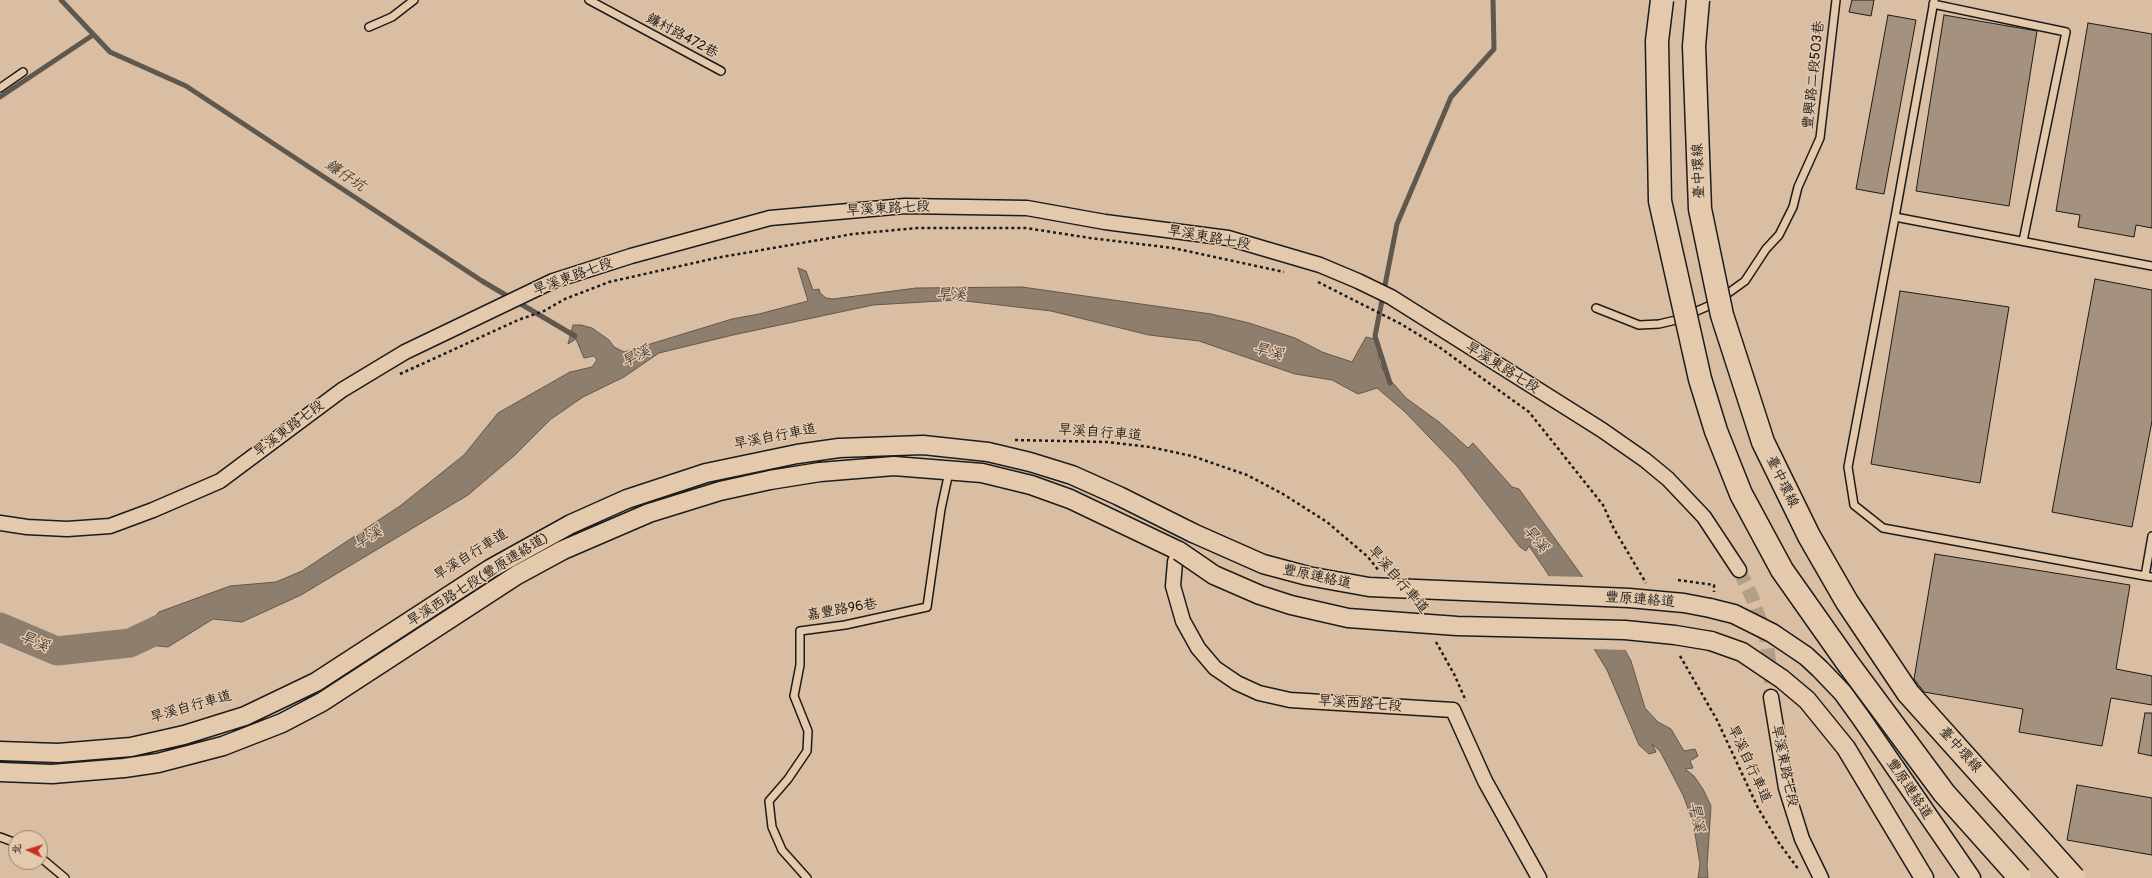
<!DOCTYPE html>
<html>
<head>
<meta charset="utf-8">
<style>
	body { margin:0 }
	#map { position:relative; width:2152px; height:878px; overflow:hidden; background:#d9bea3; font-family:Pangolin,"LXGW WenKai TC",sans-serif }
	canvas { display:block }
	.north { position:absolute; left:8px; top:830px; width:40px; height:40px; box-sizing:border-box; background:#e5c9ac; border:1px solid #958472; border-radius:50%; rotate:274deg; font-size:11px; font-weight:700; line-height:16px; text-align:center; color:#1c1c1c }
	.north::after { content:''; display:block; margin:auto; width:14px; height:18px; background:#c8321e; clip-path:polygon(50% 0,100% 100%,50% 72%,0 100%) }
</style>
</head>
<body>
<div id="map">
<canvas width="2152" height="878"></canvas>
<div class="north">北</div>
</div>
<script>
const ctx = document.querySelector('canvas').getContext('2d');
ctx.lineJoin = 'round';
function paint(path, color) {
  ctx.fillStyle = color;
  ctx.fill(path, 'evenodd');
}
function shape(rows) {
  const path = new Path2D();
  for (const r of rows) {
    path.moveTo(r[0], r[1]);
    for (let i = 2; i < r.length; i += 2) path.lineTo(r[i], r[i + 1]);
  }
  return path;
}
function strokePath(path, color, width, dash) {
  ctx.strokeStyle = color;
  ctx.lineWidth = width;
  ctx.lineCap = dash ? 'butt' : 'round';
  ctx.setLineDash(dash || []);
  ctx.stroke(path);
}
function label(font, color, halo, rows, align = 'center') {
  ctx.font = font + ' Pangolin,"LXGW WenKai TC",sans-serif';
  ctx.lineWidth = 3;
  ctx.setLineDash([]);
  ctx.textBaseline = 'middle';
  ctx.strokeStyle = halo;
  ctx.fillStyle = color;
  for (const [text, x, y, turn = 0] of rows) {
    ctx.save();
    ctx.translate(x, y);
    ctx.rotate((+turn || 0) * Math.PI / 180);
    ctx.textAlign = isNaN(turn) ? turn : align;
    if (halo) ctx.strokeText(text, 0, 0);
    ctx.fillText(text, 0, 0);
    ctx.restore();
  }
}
const water = shape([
	[798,268,806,271,813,290,819,289,820,293,826,298,833,299,916,288,1022,287,1211,314,1249,323,1295,338,1322,352,1352,362,1366,337,1378,340,1379,361,1385,374,1406,398,1439,422,1468,448,1473,443,1512,487,1519,489,1590,587,1631,661,1645,708,1658,722,1671,729,1684,751,1695,749,1698,756,1690,761,1693,768,1685,769,1694,776,1703,789,1711,806,1707,866,1708,878,1698,878,1700,864,1693,822,1683,795,1660,751,1652,744,1656,752,1649,754,1639,745,1607,670,1546,571,1529,546,1526,551,1520,547,1457,466,1404,411,1377,388,1358,394,1332,380,1295,374,1199,341,1149,335,1051,311,957,300,873,305,733,335,659,353,624,377,583,397,551,419,515,455,468,495,301,595,242,622,213,619,168,647,130,643,159,612,230,586,276,582,302,571,400,506,464,455,498,413,570,372,592,367,597,360,594,356,584,358,576,339,568,344,573,325,581,325,592,328,609,340,614,347,624,352,732,319,759,314,808,301,798,268]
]);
const pier = shape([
	[1546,576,1585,577,1627,650,1592,649]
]);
const stream = shape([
	[61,0,110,52,186,86,482,281,575,336],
	[0,97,93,35],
	[1390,383,1375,336,1397,224,1451,97,1494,49,1493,0]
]);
const river = shape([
	[0,627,57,651,130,643,166,626]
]);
const building = shape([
	[1852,0,1874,0,1871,16,1849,12,1852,0],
	[1888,15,1916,20,1884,194,1856,189,1888,15],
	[1944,15,2037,31,2009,206,1916,191,1944,15],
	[2088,23,2152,34,2152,228,2136,225,2134,237,2078,227,2080,215,2056,211,2088,23],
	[2095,279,2152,290,2152,421,2132,527,2052,512,2095,279],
	[1900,291,2009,307,1980,483,1871,464,1900,291],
	[1935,554,2130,585,2116,669,2152,676,2152,705,2111,698,2102,746,2019,732,2023,709,1924,692,1914,679,1935,554],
	[2145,713,2152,713,2152,756,2138,753,2145,713],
	[2077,785,2152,798,2152,855,2067,840,2077,785]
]);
const minorTunnel = shape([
	[1739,570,1752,597,1766,638,1771,676,1771,697]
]);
const path = shape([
	[1318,282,1401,324,1439,347,1529,412,1603,505,1614,529,1646,583],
	[400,374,518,320,544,311,565,299,609,282,716,258,853,234,917,228,1026,228,1090,238,1173,248,1284,272],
	[1015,440,1107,442,1150,447,1192,456,1247,475,1283,494,1327,522,1368,557,1379,571],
	[1678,580,1714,585,1714,592],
	[1436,642,1454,674,1466,701],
	[1680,656,1717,720,1758,808,1779,843,1799,870]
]);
const service = shape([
	[589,0,721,71],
	[1933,4,2066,32,2023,241],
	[369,27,392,17,414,0],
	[0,88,23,72],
	[1895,217,1934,1],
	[1596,308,1639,325,1659,324,1676,320,1713,304,1745,281,1766,249,1779,235,1793,207,1798,187,1820,138,1836,0],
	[2152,536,2145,576,2152,577],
	[2145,576,1883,528,1854,505,1848,467,1895,217,2152,266],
	[0,837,16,843],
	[40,857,65,878],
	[807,878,782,850,772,827,769,801,788,779,807,751,808,731,794,696,800,665,800,631,845,625,927,607,941,509,949,472]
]);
const minor = shape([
	[0,523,27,527,67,529,110,526,153,510,220,481,342,390,405,352,553,281,631,256,770,218,905,206,1027,208,1105,222,1228,238,1320,265,1358,281,1391,297,1602,430,1645,460,1668,479,1704,517,1739,570],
	[1179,551,1175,562,1173,586,1183,621,1198,648,1215,668,1237,683,1259,693,1290,700,1453,710,1485,781,1539,878],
	[1771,697,1786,788,1802,839,1821,878]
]);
const tertiary = shape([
	[1710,608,1734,614,1772,633,1806,656,1820,669,1843,693,1861,718,1971,878],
	[1711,641,1742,652,1782,679,1807,700,1846,748,1924,878],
	[0,751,58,753,131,747,184,735,245,716,316,682,490,569,571,524,627,499,706,473,797,454,839,448,923,445,988,452,1030,462,1072,475,1119,496,1193,533],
	[0,772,52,774,124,768,158,763,223,746,282,723,322,702,517,575,563,550,649,513,720,491,770,480,820,472,894,466,982,473,1031,485,1070,499,1179,551]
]);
const tertiaryBridge = shape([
	[1193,533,1263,564,1308,576,1369,587,1629,598,1684,603,1710,608],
	[1179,551,1214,575,1260,595,1291,605,1348,618,1457,626,1625,630,1675,635,1711,641]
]);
const motorwayBridge = shape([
	[1662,0,1657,41,1660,201,1700,379,1716,431,1741,494,1782,570,1849,665,1944,793,2020,878],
	[1698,0,1694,46,1700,209,1722,315,1763,442,1809,536,1847,602,1908,693,2074,878]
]);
const streetNames = [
	["鐮村路472巷",682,36,28],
	["豐興路二段503巷",1814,75,-84],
	["臺中環線",1699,171,-92],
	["旱溪東路七段",888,209,-3],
	["旱溪東路七段",1209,238,10],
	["旱溪東路七段",573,277,-20],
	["旱溪東路七段",1502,368,32],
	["旱溪東路七段",289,429,-37],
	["旱溪自行車道",1100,433,4],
	["旱溪自行車道",775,437,-11],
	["臺中環線",1782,482,64],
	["旱溪自行車道",471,555,-32],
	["豐原連絡道",1317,577,12],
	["旱溪西路七段(豐原連絡道)",478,580,-32],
	["旱溪自行車道",1398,580,49],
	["豐原連絡道",1640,600,4],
	["嘉豐路96巷",842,610,-10],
	["旱溪西路七段",1360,704,4],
	["旱溪自行車道",191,707,-16],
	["臺中環線",1960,750,48],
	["旱溪自行車道",1749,764,65],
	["旱溪東路七段",1784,766,78],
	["豐原連絡道",1909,789,56]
];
const waterNames = [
	["鐮仔坑",345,176,34],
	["旱溪",951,295,-2],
	["旱溪",1268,352,16],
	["旱溪",636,357,-27],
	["旱溪",368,538,-31],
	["旱溪",1535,539,50],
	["旱溪",34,642,23],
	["旱溪",1696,817,79]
];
paint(water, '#8e7e6e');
strokePath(water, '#60574d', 1);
paint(pier, '#d9bea3');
strokePath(stream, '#60574d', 5);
strokePath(river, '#8e7e6e', 29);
paint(building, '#a4917e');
strokePath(building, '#1c1c1c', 1);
strokePath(minorTunnel, '#b39e88', 14, [14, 7]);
strokePath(service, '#1c1c1c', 10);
strokePath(minor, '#1c1c1c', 17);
strokePath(tertiary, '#1c1c1c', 21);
strokePath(path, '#1c1c1c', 2.5, [3, 3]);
strokePath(service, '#e5c9ac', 7);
strokePath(minor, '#e5c9ac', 14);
strokePath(tertiary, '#e5c9ac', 18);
strokePath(tertiaryBridge, '#1c1c1c', 21, []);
strokePath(motorwayBridge, '#1c1c1c', 25, []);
strokePath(tertiaryBridge, '#e5c9ac', 18);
strokePath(motorwayBridge, '#e5c9ac', 22);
label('14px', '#1c1c1c', '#e5c9ac', streetNames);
label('italic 15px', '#443e39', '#e5c9ac', waterNames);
</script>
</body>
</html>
